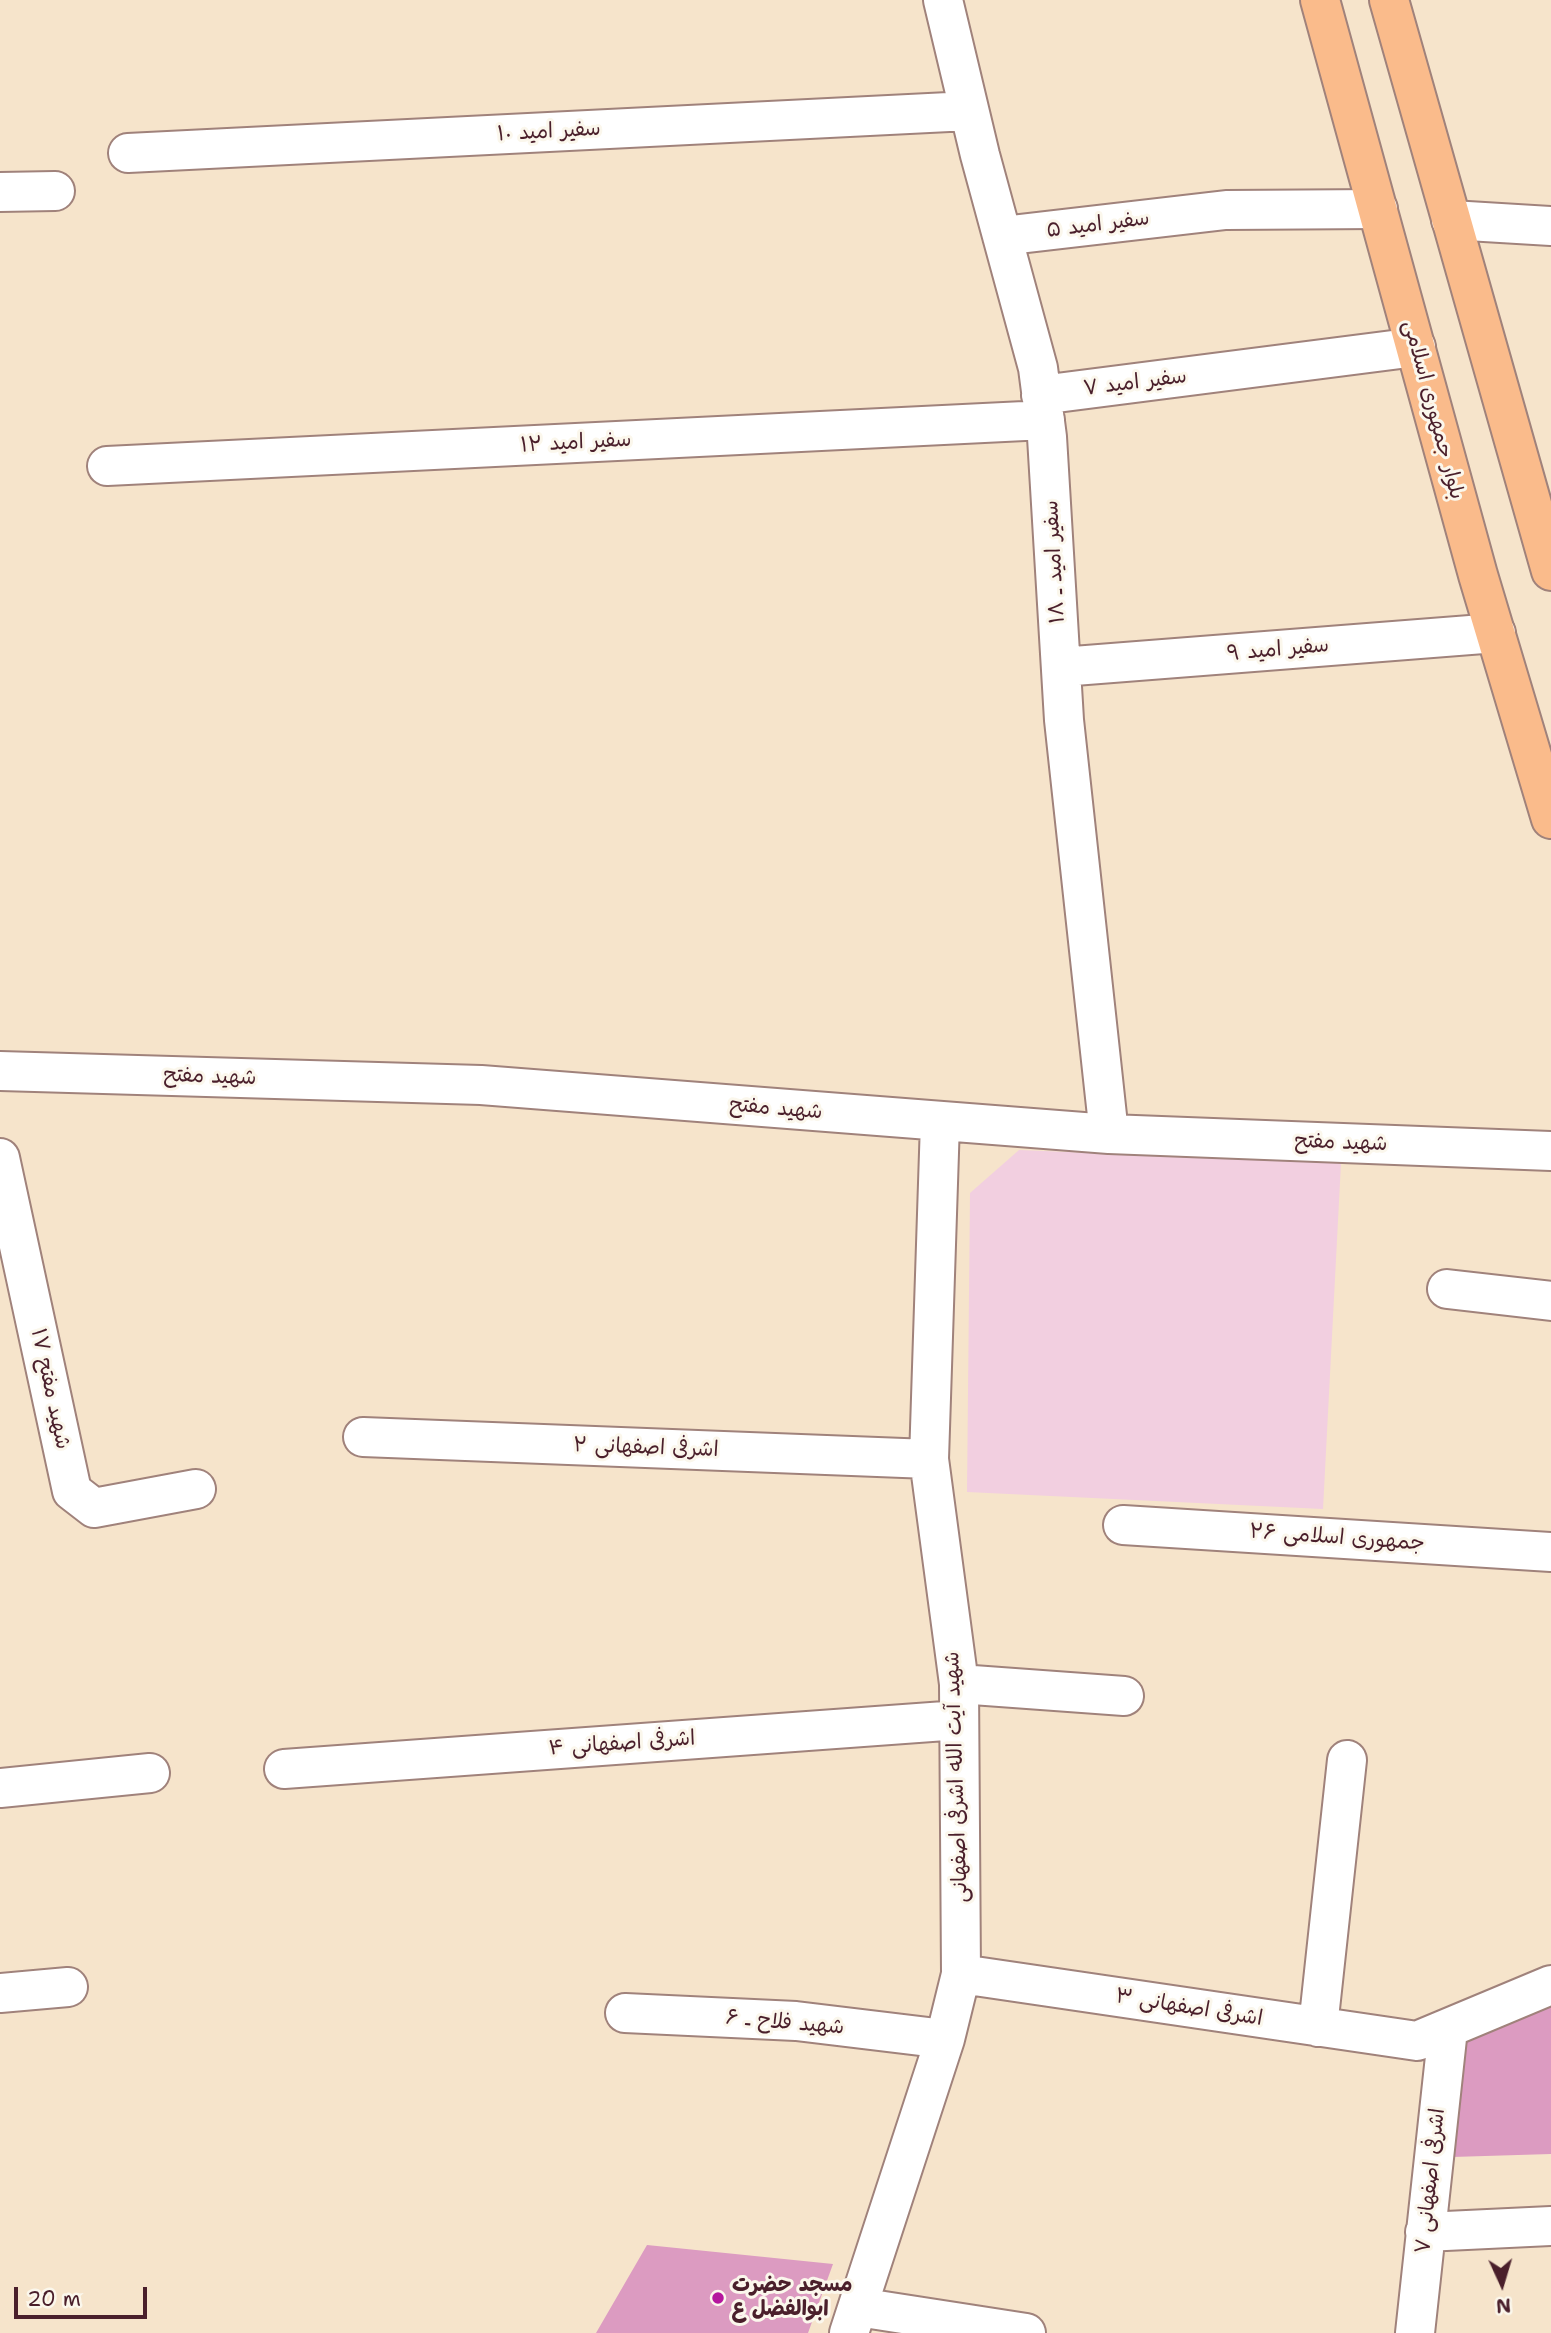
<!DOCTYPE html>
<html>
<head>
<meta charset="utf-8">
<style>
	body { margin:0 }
	#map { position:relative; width:1551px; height:2333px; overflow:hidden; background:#f6e4cb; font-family:"Shantell Sans",sans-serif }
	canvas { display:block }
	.north { position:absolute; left:1467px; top:2249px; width:70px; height:70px; -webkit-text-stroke:5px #fbf7ec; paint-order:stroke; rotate:176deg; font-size:19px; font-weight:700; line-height:28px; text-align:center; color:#4a1f2b }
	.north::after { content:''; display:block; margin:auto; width:24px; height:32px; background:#4a1f2b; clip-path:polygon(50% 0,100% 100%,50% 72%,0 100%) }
	.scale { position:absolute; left:14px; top:2287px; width:133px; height:32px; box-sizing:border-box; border:4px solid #4a1f2b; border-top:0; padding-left:9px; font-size:21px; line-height:24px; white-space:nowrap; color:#4a1f2b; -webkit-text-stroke:5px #fbf7ec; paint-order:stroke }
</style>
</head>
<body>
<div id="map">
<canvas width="1551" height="2333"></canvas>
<div class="north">N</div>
<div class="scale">20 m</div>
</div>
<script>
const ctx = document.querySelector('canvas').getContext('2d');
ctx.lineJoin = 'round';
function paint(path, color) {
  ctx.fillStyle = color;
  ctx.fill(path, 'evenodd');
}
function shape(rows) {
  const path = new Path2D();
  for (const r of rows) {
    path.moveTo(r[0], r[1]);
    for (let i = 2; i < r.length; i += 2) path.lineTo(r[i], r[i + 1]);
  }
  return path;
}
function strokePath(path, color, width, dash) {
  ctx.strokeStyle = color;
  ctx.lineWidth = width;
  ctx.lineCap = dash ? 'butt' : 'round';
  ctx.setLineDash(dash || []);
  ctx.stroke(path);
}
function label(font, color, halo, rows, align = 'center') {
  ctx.font = font + ' "Shantell Sans","Playpen Sans Arabic",sans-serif';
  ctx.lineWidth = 6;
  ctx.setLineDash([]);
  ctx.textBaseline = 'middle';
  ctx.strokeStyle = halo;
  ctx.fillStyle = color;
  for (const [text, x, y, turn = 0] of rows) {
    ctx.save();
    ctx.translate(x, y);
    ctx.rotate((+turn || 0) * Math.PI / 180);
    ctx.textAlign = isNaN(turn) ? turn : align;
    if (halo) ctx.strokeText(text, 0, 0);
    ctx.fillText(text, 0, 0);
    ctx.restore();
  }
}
const built = shape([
	[1019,1150,1341,1163,1323,1509,967,1492,970,1193]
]);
const building = shape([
	[1551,1999,1551,2154,1452,2157,1460,2038],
	[647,2245,833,2264,808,2333,596,2333]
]);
const minor = shape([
	[943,0,980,155,1038,368,1047,437,1064,720,1109,1134],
	[128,153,969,111],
	[0,192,55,191],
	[1451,220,1551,226],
	[1002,236,1226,210,1378,209],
	[1041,395,1416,347],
	[107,466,1045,420],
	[1061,667,1496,633],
	[0,1071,481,1085,1109,1134,1551,1151],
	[0,1158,72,1491,94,1508,196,1489],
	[1447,1289,1551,1301],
	[363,1437,929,1459],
	[1123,1525,1551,1552],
	[959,1684,1124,1696],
	[284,1769,959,1720],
	[0,1788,150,1773],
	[961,1974,1417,2041,1551,1985],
	[0,1993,68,1987],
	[625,2013,796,2021,945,2039],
	[1318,2027,1347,1760],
	[1425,2232,1551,2226],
	[858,2307,1026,2333],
	[849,2333,945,2039,961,1974,959,1684,929,1459,940,1122],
	[1415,2333,1448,2029]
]);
const major = shape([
	[1320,0,1478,575,1551,819],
	[1389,0,1551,571]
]);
const markers = [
	[718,2298,7,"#b5179e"]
];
const streetNames = [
	["سفیر امید ۱۰",549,132,-3],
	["سفیر امید ۵",1098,225,-7],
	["سفیر امید ۷",1135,383,-7],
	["بلوار جمهوری اسلامی",1433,410,75],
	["سفیر امید ۱۲",576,443,-3],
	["سفیر امید ـ ۱۸",1055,562,-93],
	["سفیر امید ۹",1278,650,-5],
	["شهید مفتح",210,1077,2],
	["شهید مفتح",776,1109,5],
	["شهید مفتح",1341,1143,2],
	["شهید مفتح ۱۷",50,1389,78],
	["اشرفی اصفهانی ۲",646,1448,2],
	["جمهوری اسلامی ۲۶",1337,1538,4],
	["اشرفی اصفهانی ۴",622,1744,-4],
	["شهید آیت الله اشرفی اصفهانی",957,1777,-92],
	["اشرفی اصفهانی ۳",1189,2008,9],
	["شهید فلاح ـ ۶",785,2023,5],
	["اشرفی اصفهانی ۷",1431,2181,-84]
];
const poiNames = [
	["مسجد حضرت",732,2286],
	["ابوالفضل ع",732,2310]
];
paint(built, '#f2cfe0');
paint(building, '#dc9bc1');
strokePath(minor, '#a0827b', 42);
strokePath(major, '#a0827b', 42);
strokePath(minor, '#fff', 38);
strokePath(major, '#fabb8b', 38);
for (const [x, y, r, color] of markers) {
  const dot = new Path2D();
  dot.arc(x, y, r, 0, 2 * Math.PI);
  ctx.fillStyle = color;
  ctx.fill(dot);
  strokePath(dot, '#fbf7ec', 2.5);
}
label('21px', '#4a1f2b', '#fbf7ec', streetNames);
label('bold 21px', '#4a1f2b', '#fbf7ec', poiNames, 'left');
</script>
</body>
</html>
